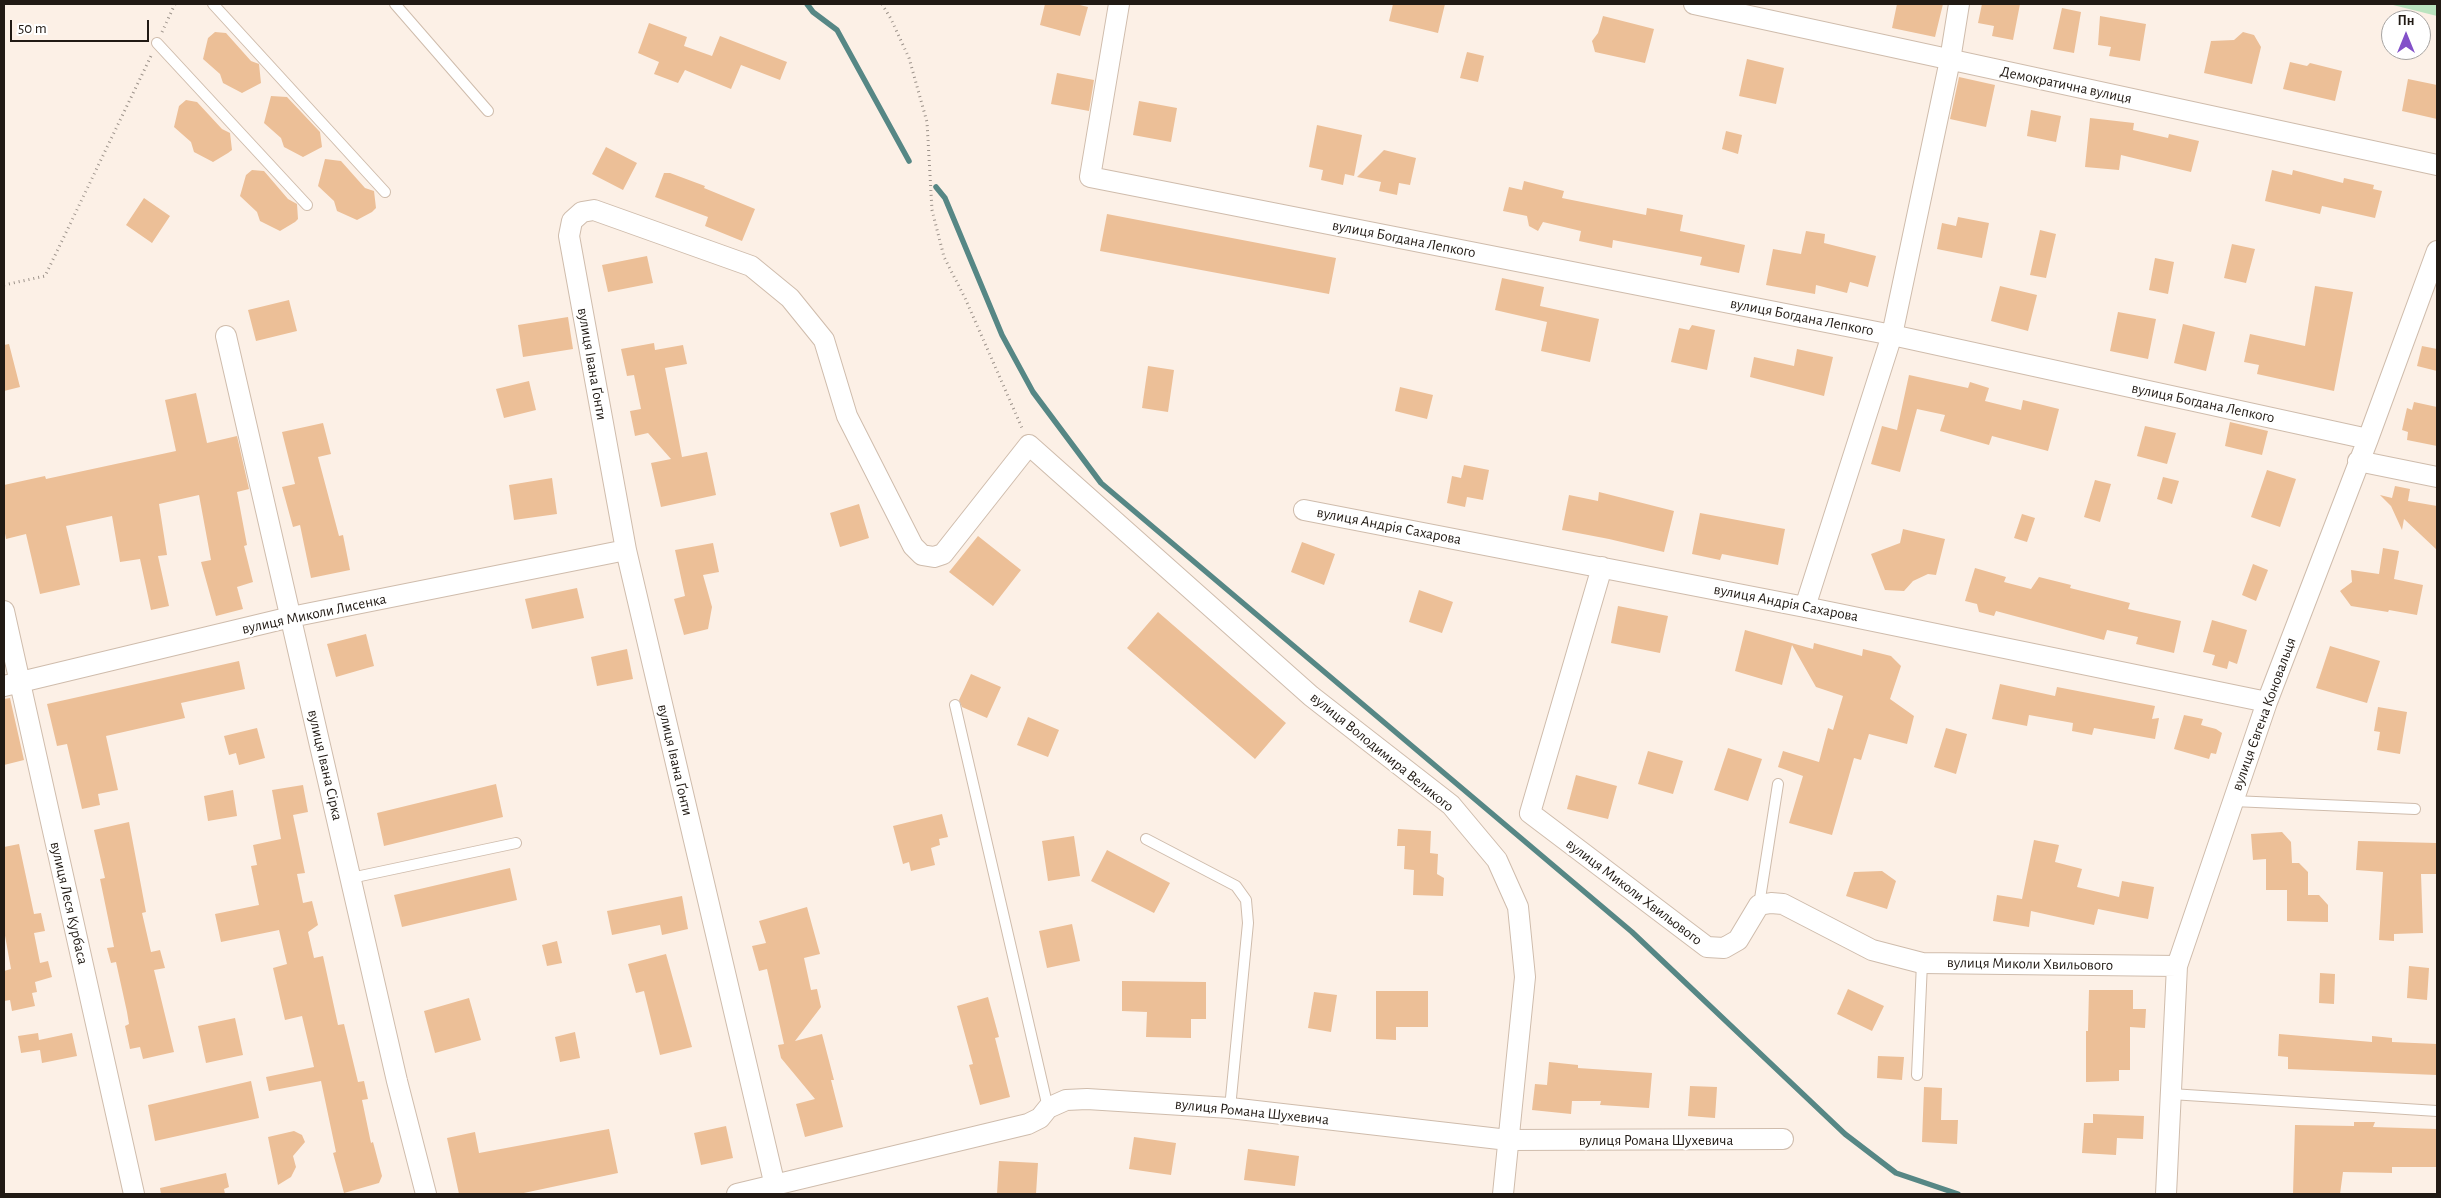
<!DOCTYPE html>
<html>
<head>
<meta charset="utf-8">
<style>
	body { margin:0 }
	#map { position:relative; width:2441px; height:1198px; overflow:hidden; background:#fcf0e6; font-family:"Alegreya Sans",sans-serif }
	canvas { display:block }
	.frame { position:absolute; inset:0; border:5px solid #211a14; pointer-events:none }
	.north { position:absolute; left:2381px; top:10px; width:50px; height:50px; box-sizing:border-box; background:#fff; border:1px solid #a6a3a1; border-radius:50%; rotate:0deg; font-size:14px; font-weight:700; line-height:20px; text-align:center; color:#211a14 }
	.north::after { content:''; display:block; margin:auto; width:18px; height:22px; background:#8351c9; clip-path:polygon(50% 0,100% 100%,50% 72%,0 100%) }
	.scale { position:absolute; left:10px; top:20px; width:139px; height:22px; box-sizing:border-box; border:2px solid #211a14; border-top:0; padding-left:6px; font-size:15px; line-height:18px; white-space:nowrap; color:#211a14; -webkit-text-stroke:4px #fff; paint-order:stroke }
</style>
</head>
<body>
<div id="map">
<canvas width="2441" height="1198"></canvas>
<div class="frame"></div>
<div class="north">Пн</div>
<div class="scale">50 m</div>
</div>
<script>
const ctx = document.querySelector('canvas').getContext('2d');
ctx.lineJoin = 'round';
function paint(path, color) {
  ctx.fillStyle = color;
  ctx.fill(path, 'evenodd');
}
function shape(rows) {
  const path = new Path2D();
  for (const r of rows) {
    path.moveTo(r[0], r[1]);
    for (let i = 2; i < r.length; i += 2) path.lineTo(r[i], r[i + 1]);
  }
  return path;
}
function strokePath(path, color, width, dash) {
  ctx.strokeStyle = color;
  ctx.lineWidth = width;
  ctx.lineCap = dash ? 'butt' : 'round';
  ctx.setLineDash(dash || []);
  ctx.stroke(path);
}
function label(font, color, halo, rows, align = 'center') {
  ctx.font = font + ' "Alegreya Sans",sans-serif';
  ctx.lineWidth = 5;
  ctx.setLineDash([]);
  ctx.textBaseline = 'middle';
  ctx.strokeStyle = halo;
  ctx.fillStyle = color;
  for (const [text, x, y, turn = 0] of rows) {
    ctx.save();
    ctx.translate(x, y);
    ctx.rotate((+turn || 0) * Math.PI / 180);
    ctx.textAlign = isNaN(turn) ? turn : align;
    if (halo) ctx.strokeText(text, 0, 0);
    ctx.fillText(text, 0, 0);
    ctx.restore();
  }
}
const green = shape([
	[2389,4,2437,4,2437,16]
]);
const stream = shape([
	[807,4,813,12,837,30,909,161],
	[936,187,945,198,1002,335,1033,392,1101,483,1632,932,1845,1134,1896,1173,1958,1194]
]);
const building = shape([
	[1045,4,1076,4,1088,7,1080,36,1040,25],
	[1393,4,1445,4,1438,33,1389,21],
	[1897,4,1943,4,1935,37,1892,28],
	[1982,4,2020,4,2013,40,1992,36,1994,26,1978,23],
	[2062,8,2081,12,2074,53,2053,49],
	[1603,16,1654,29,1645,63,1595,52,1592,41,1598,33],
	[2100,16,2146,24,2140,61,2109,56,2111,47,2098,45],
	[649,23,687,37,684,46,712,56,720,36,787,62,780,80,741,65,731,89,685,70,678,83,654,74,659,62,638,53],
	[215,32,226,33,251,61,259,64,261,83,242,93,223,83,220,74,203,59,208,38],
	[2243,32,2254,35,2261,47,2252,84,2204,73,2211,41,2234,40],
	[1467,52,1484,56,1478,82,1460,78],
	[1747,59,1784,68,1776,104,1739,96],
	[2290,62,2307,66,2310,63,2342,71,2335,101,2283,89],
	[1057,73,1094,80,1089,111,1051,104],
	[1959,77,1995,85,1986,127,1950,119],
	[2408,79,2437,85,2437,119,2402,111],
	[271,96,287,97,320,132,322,147,303,157,284,147,281,138,264,123],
	[186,100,197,102,222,129,230,133,232,150,228,153,213,162,194,152,191,142,174,127,179,106],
	[1139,101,1177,108,1171,142,1133,135],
	[2031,110,2061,116,2056,142,2027,136],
	[2090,118,2134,123,2133,130,2168,138,2169,134,2199,141,2191,172,2121,155,2119,170,2085,167],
	[1317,125,1362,135,1354,176,1345,174,1343,185,1321,180,1323,170,1309,167],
	[1726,131,1742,135,1738,154,1722,149],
	[606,147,637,163,623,190,592,174],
	[1384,150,1416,158,1410,185,1399,183,1397,195,1379,191,1381,182,1357,177],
	[325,159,341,161,365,188,374,191,376,208,372,212,357,220,337,211,334,201,318,186],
	[252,170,264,171,288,199,297,204,298,219,295,222,280,231,260,221,257,212,240,196,246,175],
	[2272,170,2292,175,2293,170,2343,183,2344,178,2374,185,2373,189,2382,191,2375,218,2322,206,2320,214,2265,201],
	[664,173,670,173,705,186,704,188,755,209,742,241,705,226,708,217,655,197],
	[1524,181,1564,191,1562,198,1646,215,1647,208,1683,215,1680,231,1745,245,1739,273,1700,265,1702,257,1613,240,1612,248,1579,241,1581,231,1543,222,1538,231,1529,226,1527,216,1503,211,1509,187,1522,190],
	[144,198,170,216,152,243,126,225],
	[1107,214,1336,258,1329,294,1100,251],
	[1958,217,1989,223,1982,258,1937,249,1942,223,1956,226],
	[2040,230,2056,234,2046,278,2030,275],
	[1806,231,1825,234,1824,243,1876,256,1868,287,1850,282,1847,293,1816,285,1815,294,1766,285,1773,249,1801,254],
	[2232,244,2255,249,2246,283,2224,278],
	[647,256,653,283,608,292,602,265],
	[2155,258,2174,262,2168,294,2149,290],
	[1502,278,1544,287,1540,306,1599,319,1590,362,1541,351,1547,322,1495,310],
	[2000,286,2037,295,2028,331,1991,321],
	[2315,286,2353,292,2334,391,2257,374,2259,365,2244,362,2250,334,2305,346],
	[289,300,297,331,256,341,248,310],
	[2118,312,2156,319,2148,359,2110,351],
	[568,317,573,349,523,357,518,325],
	[2183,324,2215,332,2206,371,2174,363],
	[1692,325,1715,330,1707,370,1671,362,1679,328,1689,330],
	[654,343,655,350,683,345,687,364,665,368,682,457,707,452,716,495,661,507,651,463,671,459,648,433,635,436,630,411,641,409,634,375,627,376,621,349],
	[9,344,20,387,4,391,4,345],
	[2422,346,2437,349,2437,371,2417,366],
	[1797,349,1833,357,1824,396,1750,377,1754,357,1794,366],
	[1148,366,1174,370,1168,412,1142,408],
	[1909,375,1968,388,1970,382,1989,388,1985,401,2021,410,2023,400,2059,409,2048,451,1992,436,1989,445,1940,431,1945,415,1917,409,1900,472,1871,464,1882,426,1897,430],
	[529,381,536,410,504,418,496,389],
	[1400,387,1433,395,1427,419,1395,411],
	[196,393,207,443,237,436,249,489,237,492,247,545,244,546,253,582,237,587,243,609,216,616,201,562,211,560,199,495,159,504,167,555,158,556,169,606,151,610,140,559,120,562,112,516,66,526,80,585,40,594,26,534,6,539,4,528,4,485,45,476,46,479,176,451,165,400],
	[2414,402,2437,407,2437,446,2407,440,2408,432,2402,430,2407,408,2412,410],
	[2230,422,2268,431,2262,455,2225,446],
	[323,423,331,454,318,457,339,536,343,535,350,570,311,578,300,525,293,527,282,487,295,484,282,432],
	[2145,426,2176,433,2167,464,2137,456],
	[1464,465,1489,470,1483,500,1467,497,1465,507,1447,503,1452,476,1461,478],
	[2267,470,2296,479,2280,527,2251,517],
	[2163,477,2179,481,2172,504,2157,499],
	[552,478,557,514,514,520,509,485],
	[2095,480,2111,484,2100,522,2084,517],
	[2395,486,2410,489,2408,501,2437,506,2437,550,2404,519,2402,530,2391,506,2380,495,2392,498],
	[1599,492,1674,511,1664,552,1609,539,1562,530,1569,495,1598,501],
	[859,504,869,538,840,547,830,513],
	[1700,513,1785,529,1778,565,1722,554,1720,560,1692,554],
	[2022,514,2035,518,2027,542,2014,538],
	[1903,529,1945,539,1936,575,1928,574,1913,581,1904,591,1885,590,1871,554,1900,543],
	[978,536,1021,570,993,606,949,572],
	[1302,542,1335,554,1324,585,1291,572],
	[713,543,719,572,703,575,712,607,708,629,684,635,674,599,685,596,675,550],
	[2383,548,2399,551,2394,579,2423,585,2417,615,2389,610,2388,612,2351,606,2340,591,2352,582,2351,570,2379,574],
	[2253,564,2268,570,2256,601,2242,595],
	[1975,568,2006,577,2004,582,2031,589,2039,577,2071,585,2070,588,2130,603,2128,609,2181,621,2174,653,2136,644,2138,637,2107,630,2104,640,1996,611,1994,616,1979,612,1977,604,1965,601],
	[577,588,584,618,532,629,525,599],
	[1419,590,1453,602,1442,633,1409,622],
	[1618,606,1668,616,1660,653,1611,643],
	[1158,612,1286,723,1255,759,1127,648],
	[2212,620,2247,630,2237,664,2229,661,2227,669,2212,665,2215,655,2203,652],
	[1745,630,1813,649,1814,643,1862,656,1863,649,1891,656,1901,666,1890,699,1914,716,1907,744,1869,734,1861,760,1854,758,1832,835,1789,823,1803,776,1778,767,1783,751,1819,762,1828,728,1833,730,1843,696,1816,687,1792,645,1782,685,1735,671],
	[366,634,374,666,336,677,327,644],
	[2330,646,2380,661,2367,703,2316,688],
	[627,649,633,679,597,686,591,657],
	[239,661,245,689,181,703,185,718,106,736,118,790,98,794,100,805,82,809,67,744,57,746,47,704],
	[971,674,1001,687,987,718,962,707,959,700],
	[2000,684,2055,696,2057,687,2155,706,2152,719,2159,718,2155,739,2094,728,2092,735,2072,731,2073,723,2029,715,2027,726,1992,719],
	[10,698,24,760,4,765,4,699],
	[2378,707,2407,712,2400,754,2377,750,2380,732,2374,731],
	[2184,715,2203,719,2201,725,2216,729,2222,733,2216,754,2211,753,2209,759,2174,749],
	[1028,717,1059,730,1048,757,1017,745],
	[257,728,265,758,239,765,236,753,229,755,224,736],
	[1946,728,1967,734,1956,774,1934,767],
	[1728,748,1762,759,1748,801,1714,790],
	[1648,751,1683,761,1673,794,1638,784],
	[1576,775,1617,786,1608,819,1567,809],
	[496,784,503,817,384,846,377,813],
	[303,785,308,812,293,815,305,873,297,874,303,903,312,901,318,925,308,932,314,958,323,956,338,1025,344,1024,358,1082,364,1081,368,1099,362,1100,371,1143,373,1142,382,1176,379,1183,344,1193,333,1153,336,1152,321,1081,269,1091,266,1077,314,1067,302,1016,285,1020,273,968,287,964,279,930,221,942,215,914,259,905,251,866,257,865,253,845,281,839,272,790],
	[233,790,237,816,208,821,204,796],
	[942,814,948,837,939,839,940,845,931,848,935,865,911,871,909,862,903,864,893,826],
	[129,822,146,912,142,913,151,952,160,950,165,968,154,970,174,1052,143,1059,140,1047,130,1049,125,1026,129,1024,127,1012,116,962,111,963,107,948,114,947,100,879,105,878,94,830],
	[1398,829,1431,831,1430,853,1438,854,1437,874,1444,878,1443,896,1413,895,1414,870,1404,869,1405,846,1397,846],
	[2282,832,2291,842,2292,863,2299,863,2308,872,2308,895,2319,895,2328,905,2328,922,2287,921,2287,890,2266,890,2266,859,2253,860,2251,834],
	[1074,836,1080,876,1048,881,1042,841],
	[2034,840,2059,845,2055,862,2082,869,2077,887,2119,897,2122,881,2154,887,2148,919,2098,909,2094,925,2031,911,2029,927,1993,921,1997,895,2022,899],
	[2358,841,2437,843,2437,874,2421,874,2423,933,2394,934,2394,941,2379,940,2383,872,2356,870],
	[19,844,34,914,41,913,45,931,34,933,40,963,48,961,52,977,35,982,37,992,32,993,35,1006,12,1011,10,1000,4,1001,4,971,11,969,4,930,4,847],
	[1107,850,1170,883,1154,913,1091,881],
	[510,868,517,900,402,927,394,895],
	[1882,871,1896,881,1887,909,1846,896,1854,872],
	[682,896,688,929,662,935,660,925,612,935,607,911],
	[807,907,820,954,804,958,811,990,817,989,821,1007,795,1041,822,1034,834,1080,831,1080,843,1127,805,1137,796,1104,815,1099,781,1058,778,1045,784,1044,767,969,759,971,752,946,766,943,759,921],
	[1072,924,1080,961,1047,968,1039,931],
	[557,941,562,963,547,966,542,945],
	[666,954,692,1047,660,1055,644,991,636,993,628,964],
	[2409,966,2429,968,2427,1000,2407,998],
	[2320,973,2335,974,2334,1004,2319,1003],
	[1122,981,1206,982,1206,1019,1191,1019,1191,1038,1146,1037,1147,1012,1122,1011],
	[1848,989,1884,1006,1872,1031,1837,1014],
	[2089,990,2133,990,2133,1009,2146,1009,2145,1028,2130,1027,2130,1070,2119,1070,2119,1081,2086,1082,2086,1031,2088,1031],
	[1376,991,1428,991,1428,1027,1396,1027,1396,1040,1376,1039],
	[1314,992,1337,995,1331,1032,1308,1028],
	[988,997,999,1037,995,1038,1010,1097,980,1105,969,1065,973,1064,957,1006],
	[469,998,481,1040,435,1053,424,1011],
	[235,1018,243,1055,206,1063,198,1026],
	[575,1032,580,1058,560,1062,555,1037],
	[38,1033,39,1040,72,1033,77,1056,42,1063,40,1050,21,1053,18,1036],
	[2279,1034,2372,1042,2372,1036,2392,1038,2392,1042,2437,1044,2437,1075,2288,1069,2288,1057,2278,1056],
	[1878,1056,1904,1057,1902,1080,1877,1078],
	[1549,1062,1578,1065,1578,1068,1652,1073,1649,1108,1600,1105,1601,1101,1572,1101,1571,1114,1532,1110,1535,1084,1547,1085],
	[251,1081,259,1118,155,1141,148,1105],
	[1690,1086,1717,1087,1715,1118,1688,1116],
	[1924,1087,1942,1088,1941,1120,1958,1120,1957,1144,1922,1142],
	[2093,1114,2144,1116,2143,1139,2117,1138,2116,1155,2082,1153,2084,1123,2093,1123],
	[2354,1122,2375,1122,2373,1127,2437,1129,2437,1167,2392,1167,2392,1173,2343,1172,2340,1194,2293,1194,2295,1125,2354,1126],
	[726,1126,733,1158,701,1165,694,1133],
	[609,1129,618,1173,519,1194,459,1194,447,1138,475,1132,479,1153],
	[294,1131,302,1135,305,1142,293,1156,296,1167,291,1177,278,1185,268,1137],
	[1134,1137,1176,1143,1171,1175,1129,1169],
	[1248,1149,1299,1156,1295,1186,1244,1180],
	[999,1161,1038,1163,1036,1194,997,1194],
	[226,1173,229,1187,224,1189,225,1194,161,1194,160,1188]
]);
const path = shape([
	[882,4,891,19,909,58,927,122,932,210,944,257,965,298,1022,428],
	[162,32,175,4],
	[4,285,45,276,151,56]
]);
const lane = shape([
	[213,4,385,192],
	[395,4,488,111],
	[157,43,307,205],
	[955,705,1048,1108],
	[2233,801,2415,809],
	[1146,839,1236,886,1246,900,1248,923,1230,1108],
	[351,878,516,843],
	[1759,905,1778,784],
	[1917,1075,1922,963],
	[2171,1094,2437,1111]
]);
const street = shape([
	[1119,4,1090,177,1892,335,2368,439],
	[1694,4,2437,165],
	[226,336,397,1081,426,1194],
	[2358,461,2437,477],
	[1304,510,1805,607,2267,702],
	[1602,567,1530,813,1707,947,1724,948,1738,940,1759,905,1771,903,1783,904,1872,950,1922,963,2177,966],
	[1805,607,1892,335,1950,60,1959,4],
	[4,611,134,1194],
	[4,686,291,617,626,550],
	[775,1186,626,550,569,236,572,221,582,212,594,210,751,266,790,298,824,340,847,416,913,546,922,555,934,557,943,554,1029,445,1311,696,1451,805,1497,860,1518,907,1525,977,1503,1194],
	[737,1194,1028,1124,1040,1118,1048,1108,1066,1100,1087,1099,1230,1108,1508,1140,1783,1139],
	[2166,1194,2177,966,2267,702,2368,439,2437,251]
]);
const streetNames = [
	["Демократична вулиця",2066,85,12],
	["вулиця Богдана Лепкого",1404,239,11],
	["вулиця Богдана Лепкого",1802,317,11],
	["вулиця Івана Ґонти",592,364,80],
	["вулиця Богдана Лепкого",2203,403,12],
	["вулиця Андрія Сахарова",1389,526,11],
	["вулиця Андрія Сахарова",1786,603,11],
	["вулиця Миколи Лисенка",314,614,-12],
	["вулиця Євгена Коновальця",2264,714,-70],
	["вулиця Володимира Великого",1382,752,39],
	["вулиця Івана Ґонти",675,760,77],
	["вулиця Івана Сірка",325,765,77],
	["вулиця Миколи Хвильового",1634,892,37],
	["вулиця Леся Курбаса",69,903,77],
	["вулиця Миколи Хвильового",2030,964,1],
	["вулиця Романа Шухевича",1252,1112,6],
	["вулиця Романа Шухевича",1656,1140]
];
paint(green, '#bae4bf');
strokePath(stream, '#568785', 5.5);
paint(building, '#ecbf97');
strokePath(lane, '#cfbcac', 12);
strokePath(street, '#cfbcac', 22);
strokePath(path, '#9d938b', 3, [1, 4]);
strokePath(lane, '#fff', 10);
strokePath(street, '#fff', 20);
label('15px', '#211a14', '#fff', streetNames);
</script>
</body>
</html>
